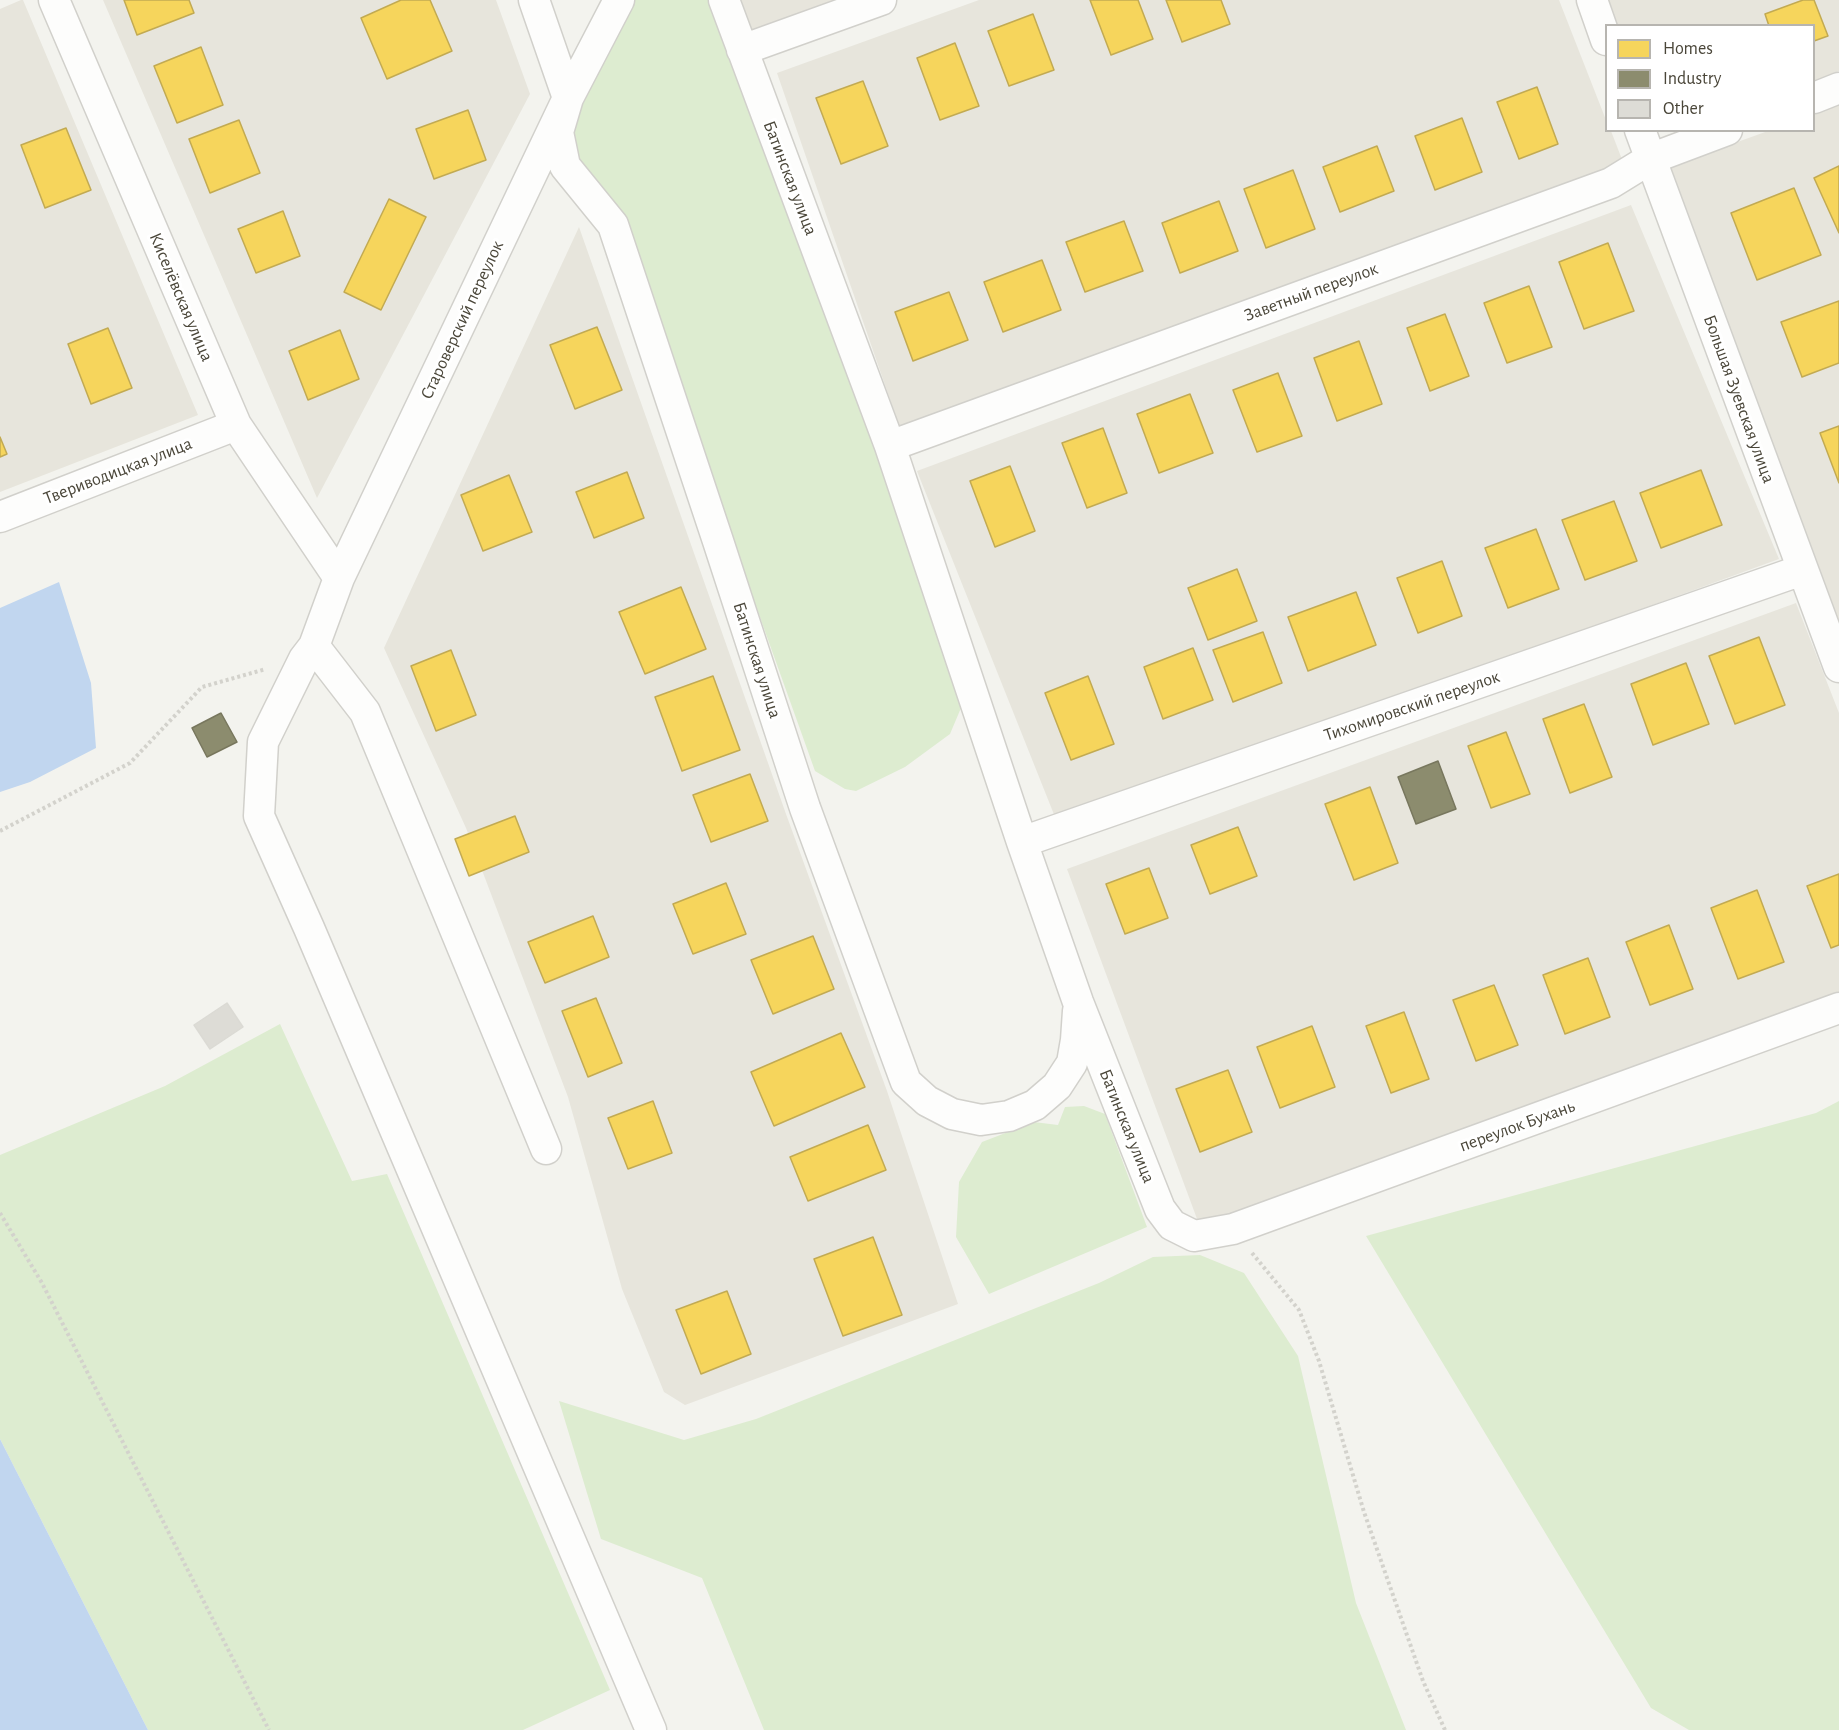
<!DOCTYPE html>
<html>
<head>
<meta charset="utf-8">
<style>
	body { margin:0 }
	#map { position:relative; width:1839px; height:1730px; overflow:hidden; background:#f3f3ee; font-family:"Alegreya Sans",sans-serif }
	canvas { display:block }
	.legend { position:absolute; left:1605px; top:24px; width:210px; height:108px; box-sizing:border-box; background:#fff; border:2px solid #b7b5b0; margin:0; padding:8px 10px; list-style:none; font-size:18px; color:#4a4639 }
	.legend li { display:flex; align-items:center; gap:12px; height:30px }
	.legend b { width:30px; border:2px solid #b7b5b0 }
</style>
</head>
<body>
<div id="map">
<canvas width="1839" height="1730"></canvas>
<ul class="legend">
<li><b style="height:16px;background:#f6d55c"></b>Homes</li>
<li><b style="height:16px;background:#8c8c6e"></b>Industry</li>
<li><b style="height:16px;background:#dddcd6"></b>Other</li>
</ul>
</div>
<script>
const ctx = document.querySelector('canvas').getContext('2d');
ctx.lineJoin = 'round';
function paint(path, color) {
  ctx.fillStyle = color;
  ctx.fill(path, 'evenodd');
}
function shape(rows) {
  const path = new Path2D();
  for (const r of rows) {
    path.moveTo(r[0], r[1]);
    for (let i = 2; i < r.length; i += 2) path.lineTo(r[i], r[i + 1]);
  }
  return path;
}
function strokePath(path, color, width, dash) {
  ctx.strokeStyle = color;
  ctx.lineWidth = width;
  ctx.lineCap = dash ? 'butt' : 'round';
  ctx.setLineDash(dash || []);
  ctx.stroke(path);
}
function label(font, color, halo, rows, align = 'center') {
  ctx.font = font + ' "Alegreya Sans",sans-serif';
  ctx.lineWidth = 6;
  ctx.setLineDash([]);
  ctx.textBaseline = 'middle';
  ctx.strokeStyle = halo;
  ctx.fillStyle = color;
  for (const [text, x, y, turn = 0] of rows) {
    ctx.save();
    ctx.translate(x, y);
    ctx.rotate((+turn || 0) * Math.PI / 180);
    ctx.textAlign = isNaN(turn) ? turn : align;
    if (halo) ctx.strokeText(text, 0, 0);
    ctx.fillText(text, 0, 0);
    ctx.restore();
  }
}
const residential = shape([
	[21,0,23,0,198,415,0,492,0,9],
	[103,0,496,0,530,94,317,498],
	[734,0,846,0,745,36],
	[979,0,1559,0,1606,120,1606,130,1611,131,1623,162,1510,207,903,437,777,73],
	[1606,0,1839,0,1839,71,1814,81,1814,26,1616,25],
	[1839,105,1839,625,1665,168,1768,131,1814,130,1814,114],
	[1631,205,1779,559,1057,822,917,471],
	[579,227,786,814,887,1091,958,1304,685,1405,664,1392,622,1289,568,1097,466,828,384,648],
	[1796,603,1839,713,1839,996,1206,1243,1067,869]
]);
const green = shape([
	[632,0,712,0,966,696,950,734,905,767,856,791,845,789,815,771,619,223,574,155,568,123],
	[280,1024,352,1181,387,1174,610,1690,523,1730,148,1730,0,1439,0,1155,165,1086],
	[1839,1101,1839,1730,1689,1730,1651,1708,1366,1236,1816,1113],
	[1084,1106,1105,1114,1147,1227,989,1294,956,1237,959,1182,982,1142,1034,1122,1058,1125,1065,1107],
	[1200,1255,1244,1273,1298,1356,1356,1603,1406,1730,764,1730,702,1578,601,1539,559,1401,684,1440,756,1419,1099,1283,1153,1257]
]);
const water = shape([
	[59,582,91,683,96,748,30,782,0,792,0,608],
	[0,1439,148,1730,0,1730]
]);
const homes = shape([
	[124,0,189,0,194,13,137,35,124,0],
	[401,0,430,0,452,51,387,79,361,18,401,0],
	[1090,0,1138,0,1153,39,1111,55,1090,0],
	[1166,0,1221,0,1230,24,1182,42,1166,0],
	[1803,0,1814,0,1828,36,1814,41,1814,26,1769,26,1765,14,1803,0],
	[1033,14,1054,70,1009,86,988,31,1033,14],
	[955,43,979,106,940,120,917,58,955,43],
	[201,47,223,105,177,123,154,66,201,47],
	[863,81,888,146,841,164,816,98,863,81],
	[1537,87,1558,144,1519,159,1497,102,1537,87],
	[468,110,486,160,434,179,416,129,468,110],
	[1462,118,1482,172,1435,190,1415,136,1462,118],
	[239,120,260,173,210,193,189,139,239,120],
	[66,128,91,190,45,208,21,145,66,128],
	[1377,146,1394,191,1340,212,1323,167,1377,146],
	[1839,166,1839,233,1814,178,1839,166],
	[1293,170,1315,229,1266,248,1244,189,1293,170],
	[1794,188,1821,255,1757,280,1731,213,1794,188],
	[389,199,426,217,381,310,344,292,389,199],
	[1219,201,1238,251,1180,273,1162,223,1219,201],
	[283,211,300,256,256,273,238,229,283,211],
	[1124,221,1143,271,1085,292,1066,242,1124,221],
	[1608,243,1634,311,1584,329,1559,262,1608,243],
	[1042,260,1061,310,1003,332,984,282,1042,260],
	[1529,286,1552,347,1507,363,1484,303,1529,286],
	[949,292,968,340,913,361,895,312,949,292],
	[1839,301,1839,363,1802,377,1781,322,1839,301],
	[1445,314,1469,376,1430,391,1407,328,1445,314],
	[597,327,622,390,575,409,550,345,597,327],
	[108,328,132,388,91,404,68,344,108,328],
	[340,330,359,379,308,400,289,351,340,330],
	[1359,341,1382,404,1337,421,1314,358,1359,341],
	[1278,373,1302,436,1257,452,1233,390,1278,373],
	[1190,394,1213,453,1159,473,1137,414,1190,394],
	[1839,426,1839,483,1820,433,1839,426],
	[1103,428,1127,493,1087,508,1062,443,1103,428],
	[0,437,7,454,0,457,0,437],
	[1010,466,1035,531,995,547,970,481,1010,466],
	[1701,470,1722,525,1661,548,1640,493,1701,470],
	[627,472,644,518,594,538,576,492,627,472],
	[509,475,532,532,483,551,461,495,509,475],
	[1614,501,1637,561,1585,580,1562,520,1614,501],
	[1536,529,1559,589,1508,608,1485,548,1536,529],
	[1442,561,1462,616,1418,633,1397,578,1442,561],
	[1237,569,1257,621,1208,640,1188,588,1237,569],
	[681,587,706,649,645,674,619,612,681,587],
	[1356,592,1376,645,1308,671,1288,617,1356,592],
	[1263,632,1282,683,1233,702,1213,650,1263,632],
	[1759,637,1785,705,1735,724,1709,656,1759,637],
	[1193,648,1213,700,1163,719,1144,667,1193,648],
	[451,650,476,715,436,731,411,666,451,650],
	[1686,663,1709,724,1653,745,1631,684,1686,663],
	[713,676,740,750,682,771,655,697,713,676],
	[1088,676,1114,744,1071,760,1045,693,1088,676],
	[1584,704,1612,777,1570,793,1543,719,1584,704],
	[1506,732,1530,794,1491,808,1468,746,1506,732],
	[750,774,768,821,711,842,693,795,750,774],
	[1370,787,1398,863,1354,880,1325,804,1370,787],
	[515,816,529,852,469,876,455,839,515,816],
	[1238,827,1257,876,1210,894,1191,845,1238,827],
	[1149,868,1168,918,1125,934,1106,884,1149,868],
	[1839,874,1839,945,1831,948,1807,886,1839,874],
	[726,883,746,934,693,954,673,904,726,883],
	[1757,890,1784,962,1738,979,1711,908,1757,890],
	[593,916,609,957,545,983,528,942,593,916],
	[1669,925,1693,989,1650,1005,1626,942,1669,925],
	[813,936,834,989,773,1014,751,960,813,936],
	[1588,958,1610,1017,1565,1034,1543,975,1588,958],
	[1494,985,1518,1045,1476,1061,1453,1000,1494,985],
	[596,998,622,1063,588,1077,562,1011,596,998],
	[1404,1012,1429,1079,1391,1093,1366,1026,1404,1012],
	[1312,1026,1335,1087,1280,1108,1257,1047,1312,1026],
	[841,1033,865,1087,774,1126,751,1072,841,1033],
	[1228,1070,1252,1132,1200,1152,1176,1089,1228,1070],
	[653,1101,672,1153,628,1169,608,1118,653,1101],
	[868,1125,886,1170,808,1201,790,1157,868,1125],
	[873,1237,902,1315,843,1336,814,1259,873,1237],
	[727,1291,751,1354,701,1374,676,1310,727,1291]
]);
const industry = shape([
	[221,713,237,742,207,757,192,728,221,713],
	[1438,761,1456,809,1416,824,1398,777,1438,761]
]);
const building = shape([
	[227,1003,243,1027,210,1049,194,1025,227,1003]
]);
const path = shape([
	[0,831,130,763,202,687,266,669],
	[0,1213,42,1283,269,1730],
	[1252,1253,1299,1310,1319,1361,1364,1512,1423,1681,1445,1730]
]);
const street = shape([
	[54,0,236,425,339,578],
	[534,0,568,98,558,132,565,166,613,225,718,541,805,808,906,1082,927,1101,952,1114,981,1120,1009,1116,1035,1105,1057,1086,1072,1063,1076,1040,1078,1011],
	[619,0,568,98,339,578,314,646,304,659,263,742,259,816,309,928,651,1730],
	[724,0,890,446,1022,842,1078,1002,1160,1209,1172,1225,1194,1236,1233,1229,1839,1008],
	[1592,0,1606,40],
	[742,50,881,0],
	[1814,98,1839,88],
	[1640,130,1839,667],
	[890,446,1611,183,1650,159,1727,130],
	[0,517,236,425],
	[314,646,365,712,546,1149],
	[1022,842,1802,570]
]);
const streetNames = [
	["Батинская улица",790,178,69],
	["Заветный переулок",1311,292,-20],
	["Киселёвская улица",181,297,67],
	["Староверский переулок",462,320,-65],
	["Большая Зуевская улица",1739,399,70],
	["Твериводицкая улица",118,471,-21],
	["Батинская улица",757,660,72],
	["Тихомировский переулок",1412,706,-19],
	["Батинская улица",1127,1126,68],
	["переулок Бухань",1517,1126,-20]
];
paint(residential, '#e7e5dc');
paint(green, '#ddecd0');
paint(water, '#c1d6ef');
paint(homes, '#f6d55c');
strokePath(homes, '#c2aa52', 1.5);
paint(industry, '#8c8c6e');
strokePath(industry, '#78775e', 1.5);
paint(building, '#dddcd6');
strokePath(building, '#dbdad4', 1.5);
strokePath(street, '#d1d0cb', 33);
strokePath(path, '#d3d2cc', 4, [3, 3]);
strokePath(street, '#fdfdfc', 30);
label('18px', '#4a4639', '#fff', streetNames);
</script>
</body>
</html>
